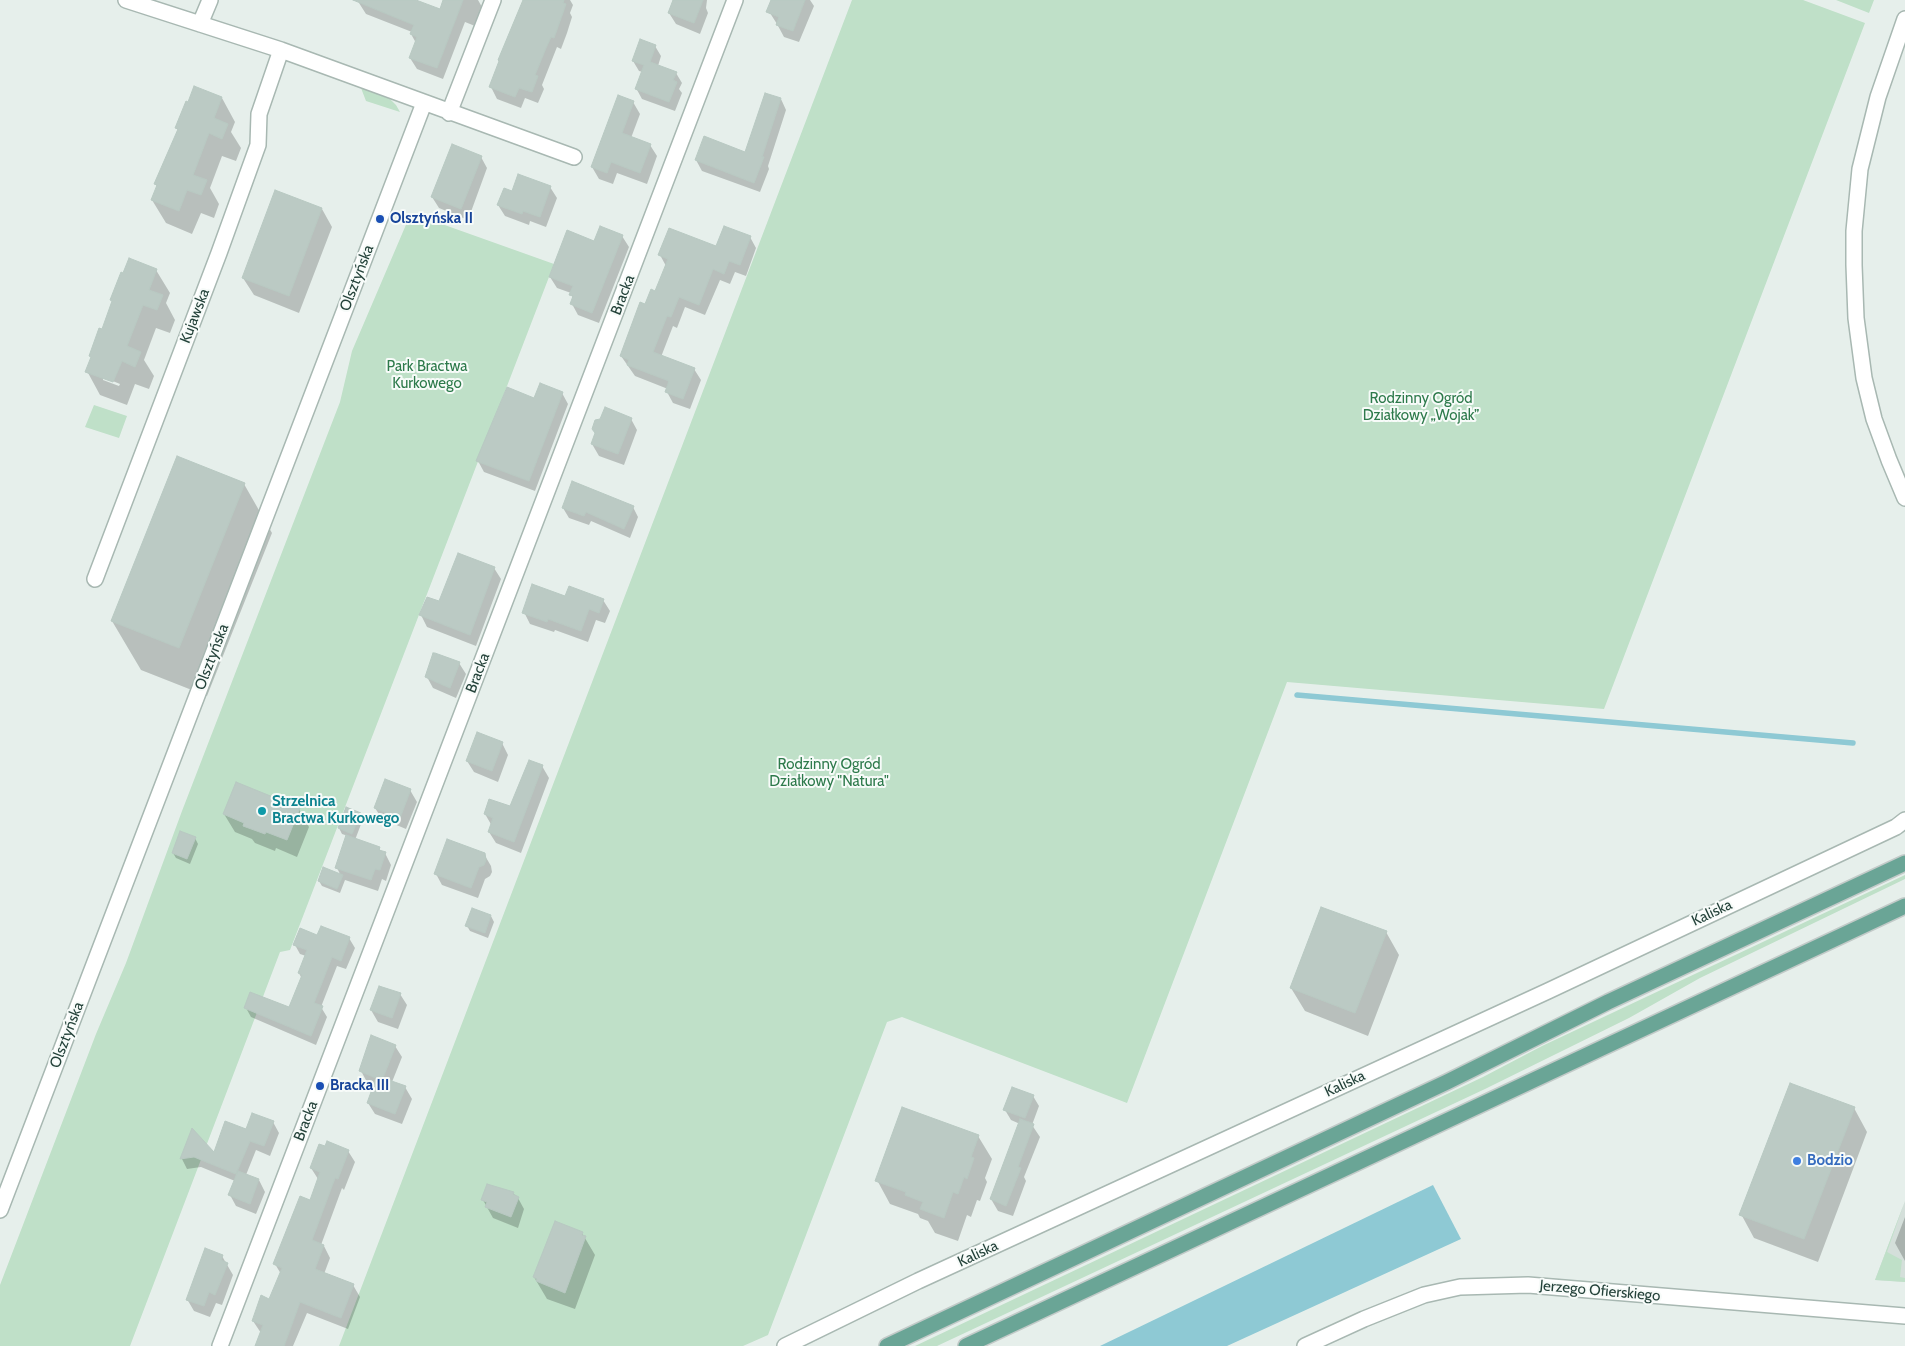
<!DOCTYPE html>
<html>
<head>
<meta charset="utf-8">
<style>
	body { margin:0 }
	canvas { display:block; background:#e6efeb }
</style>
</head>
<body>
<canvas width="1905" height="1346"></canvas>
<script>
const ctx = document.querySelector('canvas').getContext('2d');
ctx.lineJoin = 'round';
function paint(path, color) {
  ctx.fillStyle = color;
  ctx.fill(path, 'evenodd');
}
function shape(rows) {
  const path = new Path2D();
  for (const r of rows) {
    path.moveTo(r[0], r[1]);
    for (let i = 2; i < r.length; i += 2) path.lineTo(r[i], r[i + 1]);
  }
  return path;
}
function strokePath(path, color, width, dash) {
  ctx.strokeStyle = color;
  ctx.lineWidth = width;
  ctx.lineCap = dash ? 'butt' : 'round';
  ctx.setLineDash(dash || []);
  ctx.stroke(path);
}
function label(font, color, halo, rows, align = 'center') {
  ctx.font = font + ' Cabin,sans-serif';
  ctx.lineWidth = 4;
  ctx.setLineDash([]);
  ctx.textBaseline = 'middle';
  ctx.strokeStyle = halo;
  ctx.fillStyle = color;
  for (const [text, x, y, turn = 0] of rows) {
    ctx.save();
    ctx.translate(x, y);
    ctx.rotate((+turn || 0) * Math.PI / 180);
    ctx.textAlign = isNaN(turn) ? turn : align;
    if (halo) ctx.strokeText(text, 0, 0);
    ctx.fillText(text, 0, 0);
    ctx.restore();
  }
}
const built = shape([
	[1905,1201,1905,1282,1875,1280]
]);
const green = shape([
	[852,0,1803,0,1865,23,1604,709,1287,682,1127,1103,902,1017,887,1022,768,1335,743,1346,339,1346],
	[1836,0,1874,0,1869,13],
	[361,88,390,99,396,105,400,112,366,101],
	[411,213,554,264,290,950,280,952,130,1346,0,1346,0,1285,96,1034,126,963,182,811,340,402,352,351],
	[94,405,127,416,119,438,85,427],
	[1905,875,1905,879,1700,978,1629,1018,1485,1089,937,1346,915,1346,1483,1077,1542,1046],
	[1905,1201,1887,1252,1902,1260,1900,1277,1905,1278,1905,1282,1875,1280]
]);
const water = shape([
	[1433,1185,1461,1239,1227,1346,1100,1346]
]);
const shadow = shape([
	[360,0,413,0,440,10,444,0,478,0,482,7,475,26,465,22,443,79,417,69,410,58,416,43,411,34,412,32,366,14,359,3],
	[524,0,570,0,573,5,570,13,572,17,567,33,561,49,557,47,542,85,544,89,538,103,525,98,521,108,497,99,491,87],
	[674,0,707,0,706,8,708,13,700,34,676,24,669,13],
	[775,0,810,0,814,6,799,42,784,37,777,24,770,13],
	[655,46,661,56,658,66,676,73,682,83,679,89,682,93,675,111,642,99,636,88,643,72,639,71,633,61],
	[195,88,222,98,235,122,231,132,241,148,236,161,222,156,210,188,219,204,214,218,201,213,192,234,166,223,152,200,157,187,156,184,178,131,177,128],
	[766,95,781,99,786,110,768,166,769,169,760,192,702,171,696,160,746,153],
	[633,102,640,114,631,138,650,145,657,156,647,184,617,173,613,184,599,179,592,167],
	[481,157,487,168,468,220,439,208,432,197],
	[550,187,557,198,546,227,530,221,529,225,505,216,498,205,512,193],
	[276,192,322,209,332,227,299,313,254,295,243,278],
	[622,236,629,247,599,323,578,315,572,304,573,299,571,293,557,288,550,277,595,243],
	[750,237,756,248,746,276,735,272,730,284,720,280,705,315,685,307,677,328,673,326,661,357,694,369,701,380,690,409,673,403,667,392,668,389,635,376,621,356,646,306,656,292,666,266,660,255,717,248],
	[156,270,170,293,166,303,175,320,170,333,156,328,144,360,154,376,149,389,135,384,127,405,100,395,87,371,92,358,90,356,102,330],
	[103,377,120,384,119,386,103,380],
	[562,393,568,404,535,491,484,472,478,461,535,399],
	[631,419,637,430,624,465,599,456,592,444],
	[244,484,272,533,207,696,141,670,112,621],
	[633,507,638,517,630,538,591,521,589,525,569,518,563,508],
	[494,568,501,579,476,646,427,627,421,615],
	[566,598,603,600,610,611,605,623,596,620,588,642,555,630,554,632,530,624,524,612],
	[459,663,466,674,456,698,433,688,427,677],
	[502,743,508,755,498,782,474,772,467,761],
	[542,766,549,778,521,853,496,843,489,832,492,826,485,814,511,808],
	[410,790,417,802,406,829,382,819,375,808],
	[299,809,309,827,297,857,276,848,275,851,255,843,252,839,235,832,224,814],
	[360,814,363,819,355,840,379,848,381,852,385,853,391,865,386,881,382,879,378,891,345,880,340,893,322,886,319,881,341,876,337,868,348,836,342,834,339,828],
	[195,838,198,844,190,864,176,858,173,853],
	[484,854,491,866,492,872,490,876,485,879,478,898,442,885,436,874],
	[491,916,494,922,488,938,470,931,467,926],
	[1386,932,1399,955,1368,1036,1305,1011,1291,988],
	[318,937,349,938,355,948,346,969,337,966,321,1007,327,1017,316,1045,251,1017,246,1008,290,1009,302,979,299,973,306,956,300,954,295,945],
	[400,994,407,1005,398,1029,378,1022,371,1010],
	[395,1046,402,1057,392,1082,405,1087,412,1099,402,1124,375,1114,368,1103,375,1085,367,1082,361,1071],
	[1033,1096,1039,1106,1032,1125,1040,1137,1024,1177,1026,1181,1013,1216,998,1211,991,1199,1020,1124,1011,1120,1005,1110],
	[1854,1108,1867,1132,1818,1262,1754,1238,1741,1214],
	[273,1122,279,1133,270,1156,256,1150,246,1175,259,1180,265,1192,256,1214,236,1206,230,1195,235,1181,201,1167,187,1169,182,1159,192,1130,214,1155,247,1130],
	[978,1136,992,1159,985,1178,987,1182,980,1201,977,1200,971,1217,967,1215,958,1241,935,1233,928,1221,920,1218,918,1214,890,1204,877,1180],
	[348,1151,355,1162,344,1190,342,1188,321,1245,324,1246,330,1258,324,1274,353,1285,360,1297,348,1329,307,1313,293,1346,256,1346,261,1333,253,1321,270,1300,281,1274,275,1264,311,1202,318,1179,311,1168],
	[513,1193,518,1198,524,1209,518,1228,493,1218,483,1200],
	[1905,1217,1905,1261,1895,1243],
	[582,1233,595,1255,575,1309,547,1299,534,1277],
	[222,1256,233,1275,222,1305,216,1303,210,1317,194,1311,187,1299]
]);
const stream = shape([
	[1297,695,1853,743]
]);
const building = shape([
	[353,0,416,0,440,9,443,0,463,0,437,68,409,58,417,37,410,34,414,25,353,0],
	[523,0,564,0,563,3,566,4,554,38,551,37,546,48,535,75,538,76,532,92,519,88,515,97,489,87,499,61,498,60,523,0],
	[673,0,703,0,694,23,668,13,673,0],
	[771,0,805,0,793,31,776,25,779,17,766,12,771,0],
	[640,39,656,45,650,62,677,72,673,80,677,82,669,102,635,89,644,65,632,61,640,39],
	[194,86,222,97,214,118,228,124,222,139,209,133,193,175,207,180,201,195,187,190,179,211,151,200,157,185,154,184,178,129,175,128,186,101,188,102,194,86],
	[765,93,781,98,762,157,764,157,754,183,695,160,704,136,745,152,765,93],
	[618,95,634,101,622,133,651,144,640,173,611,162,607,173,591,167,618,95],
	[452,144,482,156,461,209,431,197,452,144],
	[518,174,551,186,540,217,523,211,522,214,497,205,504,188,512,191,518,174],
	[275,190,322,208,289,296,242,278,275,190],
	[600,226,623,235,592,313,570,304,573,296,569,295,573,286,549,277,567,230,594,241,600,226],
	[724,226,751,236,740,265,729,261,724,274,713,269,699,305,679,297,671,317,667,316,653,352,695,368,683,399,665,392,669,381,627,365,629,360,620,356,640,302,645,304,651,289,655,291,668,259,658,255,669,228,716,246,724,226],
	[129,258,157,269,149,290,163,295,157,310,143,305,127,346,141,352,135,367,122,361,113,382,85,372,91,357,89,356,99,328,102,329,112,301,110,300,121,272,123,273,129,258],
	[540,383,563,392,529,481,476,461,507,387,534,398,540,383],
	[605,407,632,418,618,454,591,444,595,433,592,429,595,420,600,419,605,407],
	[177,456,245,483,179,648,111,621,177,456],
	[572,481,634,506,624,529,586,512,584,516,562,508,572,481],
	[458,553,495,567,470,635,419,615,427,597,439,601,458,553],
	[532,584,565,596,569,586,604,599,599,613,589,609,581,631,548,619,547,622,522,613,532,584],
	[433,653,435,653,460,662,450,688,425,677,433,653],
	[477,732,503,742,492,771,466,761,477,732],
	[529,760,543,765,514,842,488,832,493,818,484,814,489,799,510,806,529,760],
	[385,779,411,789,400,818,374,808,385,779],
	[236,782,300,808,287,840,266,832,265,834,243,826,244,823,223,814,236,782],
	[346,807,361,813,352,834,338,828,346,807],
	[180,831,196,837,187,859,172,853,180,831],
	[346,835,380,847,379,850,386,852,380,870,375,869,371,880,335,868,346,835],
	[447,839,485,853,486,860,484,865,479,867,471,888,434,874,447,839],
	[323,867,343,875,337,889,318,881,323,867],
	[1321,907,1387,931,1355,1013,1290,988,1321,907],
	[472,908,491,915,485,933,465,926,472,908],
	[321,926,350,937,341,961,332,957,314,1003,323,1006,311,1036,244,1008,250,992,289,1007,302,975,298,973,307,950,293,945,300,928,317,935,321,926],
	[379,986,401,993,392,1018,370,1010,379,986],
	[371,1035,396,1045,383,1078,406,1086,395,1114,367,1103,376,1078,359,1071,371,1035],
	[1790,1083,1855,1107,1804,1239,1739,1215,1790,1083],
	[1012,1087,1034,1095,1025,1118,1003,1110,1012,1087],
	[902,1107,979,1135,971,1157,974,1158,967,1179,964,1177,958,1194,953,1192,944,1218,920,1209,923,1202,905,1195,906,1192,875,1181,902,1107],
	[252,1113,274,1121,264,1146,250,1141,236,1174,194,1157,180,1159,192,1128,214,1152,225,1121,246,1129,252,1113],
	[1020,1119,1034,1124,1018,1167,1021,1168,1006,1206,990,1199,1020,1119],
	[327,1141,349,1150,338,1179,335,1178,312,1240,324,1245,315,1269,354,1284,341,1318,300,1302,284,1346,255,1346,263,1325,252,1321,261,1295,269,1299,282,1268,273,1264,300,1196,310,1200,320,1172,310,1168,319,1144,325,1146,327,1141],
	[238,1171,259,1179,250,1204,228,1195,238,1171],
	[487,1184,514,1192,513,1194,519,1197,511,1217,485,1207,487,1202,481,1200,487,1184],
	[555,1221,583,1232,582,1235,586,1236,565,1293,536,1281,537,1279,533,1277,555,1221],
	[205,1248,223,1255,221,1260,228,1263,215,1295,209,1292,204,1306,186,1300,205,1248]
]);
const minor = shape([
	[126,0,281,50,574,157],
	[1905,19,1878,97,1860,169,1854,231,1854,265,1856,318,1864,378,1874,419,1889,460,1905,498],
	[200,24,210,0],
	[449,113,493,0],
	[95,579,219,253,258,145,259,114,281,50],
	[0,1210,424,103],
	[220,1346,735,0],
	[785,1346,918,1281,1548,991,1896,827,1905,820],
	[1305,1346,1364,1319,1424,1295,1460,1287,1528,1285,1905,1316]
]);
const major = shape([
	[887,1346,1447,1082,1608,1002,1905,863],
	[966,1346,1905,906]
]);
const markers = [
	[380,219,5,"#1a4fb4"],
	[262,811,5,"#0f9aa8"],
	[320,1086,5,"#1a4fb4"],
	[1797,1161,5,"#3f7fe0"]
];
const transitNames = [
	["Olsztyńska II",390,219],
	["Bracka III",330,1086]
];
const streetNames = [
	["Olsztyńska",357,278,-69],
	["Bracka",623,295,-69],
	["Kujawska",195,316,-69],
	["Olsztyńska",212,657,-69],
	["Bracka",478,673,-69],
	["Kaliska",1712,913,-25],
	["Olsztyńska",67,1035,-69],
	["Kaliska",1345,1084,-25],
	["Bracka",306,1121,-69],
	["Kaliska",978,1254,-25],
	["Jerzego Ofierskiego",1600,1291,5]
];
const parkNames = [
	["Park Bractwa",427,367],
	["Kurkowego",427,384],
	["Rodzinny Ogród",1421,399],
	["Działkowy „Wojak”",1421,416],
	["Rodzinny Ogród",829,765],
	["Działkowy \"Natura\"",829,782]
];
const cultureNames = [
	["Strzelnica",272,802],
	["Bractwa Kurkowego",272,819]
];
const shopNames = [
	["Bodzio",1807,1161]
];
paint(built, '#d4dfda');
paint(green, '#bfe0c8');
paint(water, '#8ec9d4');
paint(shadow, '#0003');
strokePath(stream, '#8ec9d4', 5.5);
paint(building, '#bbcac4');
strokePath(building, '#b8c9c2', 1);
strokePath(minor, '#a8b8b2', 18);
strokePath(major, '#c2cac8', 18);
strokePath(minor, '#fff', 15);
strokePath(major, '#6aa596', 15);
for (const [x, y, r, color] of markers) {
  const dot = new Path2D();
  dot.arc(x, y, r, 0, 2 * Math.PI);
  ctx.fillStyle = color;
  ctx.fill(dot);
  strokePath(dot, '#f7fbf9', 2);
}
label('bold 15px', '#164399', '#f7fbf9', transitNames, 'left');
label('15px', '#24423a', '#f7fbf9', streetNames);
label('15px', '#2d7a4b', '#f7fbf9', parkNames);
label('bold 15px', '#0d838f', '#f7fbf9', cultureNames, 'left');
label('bold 15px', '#366cbe', '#f7fbf9', shopNames, 'left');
</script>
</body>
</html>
